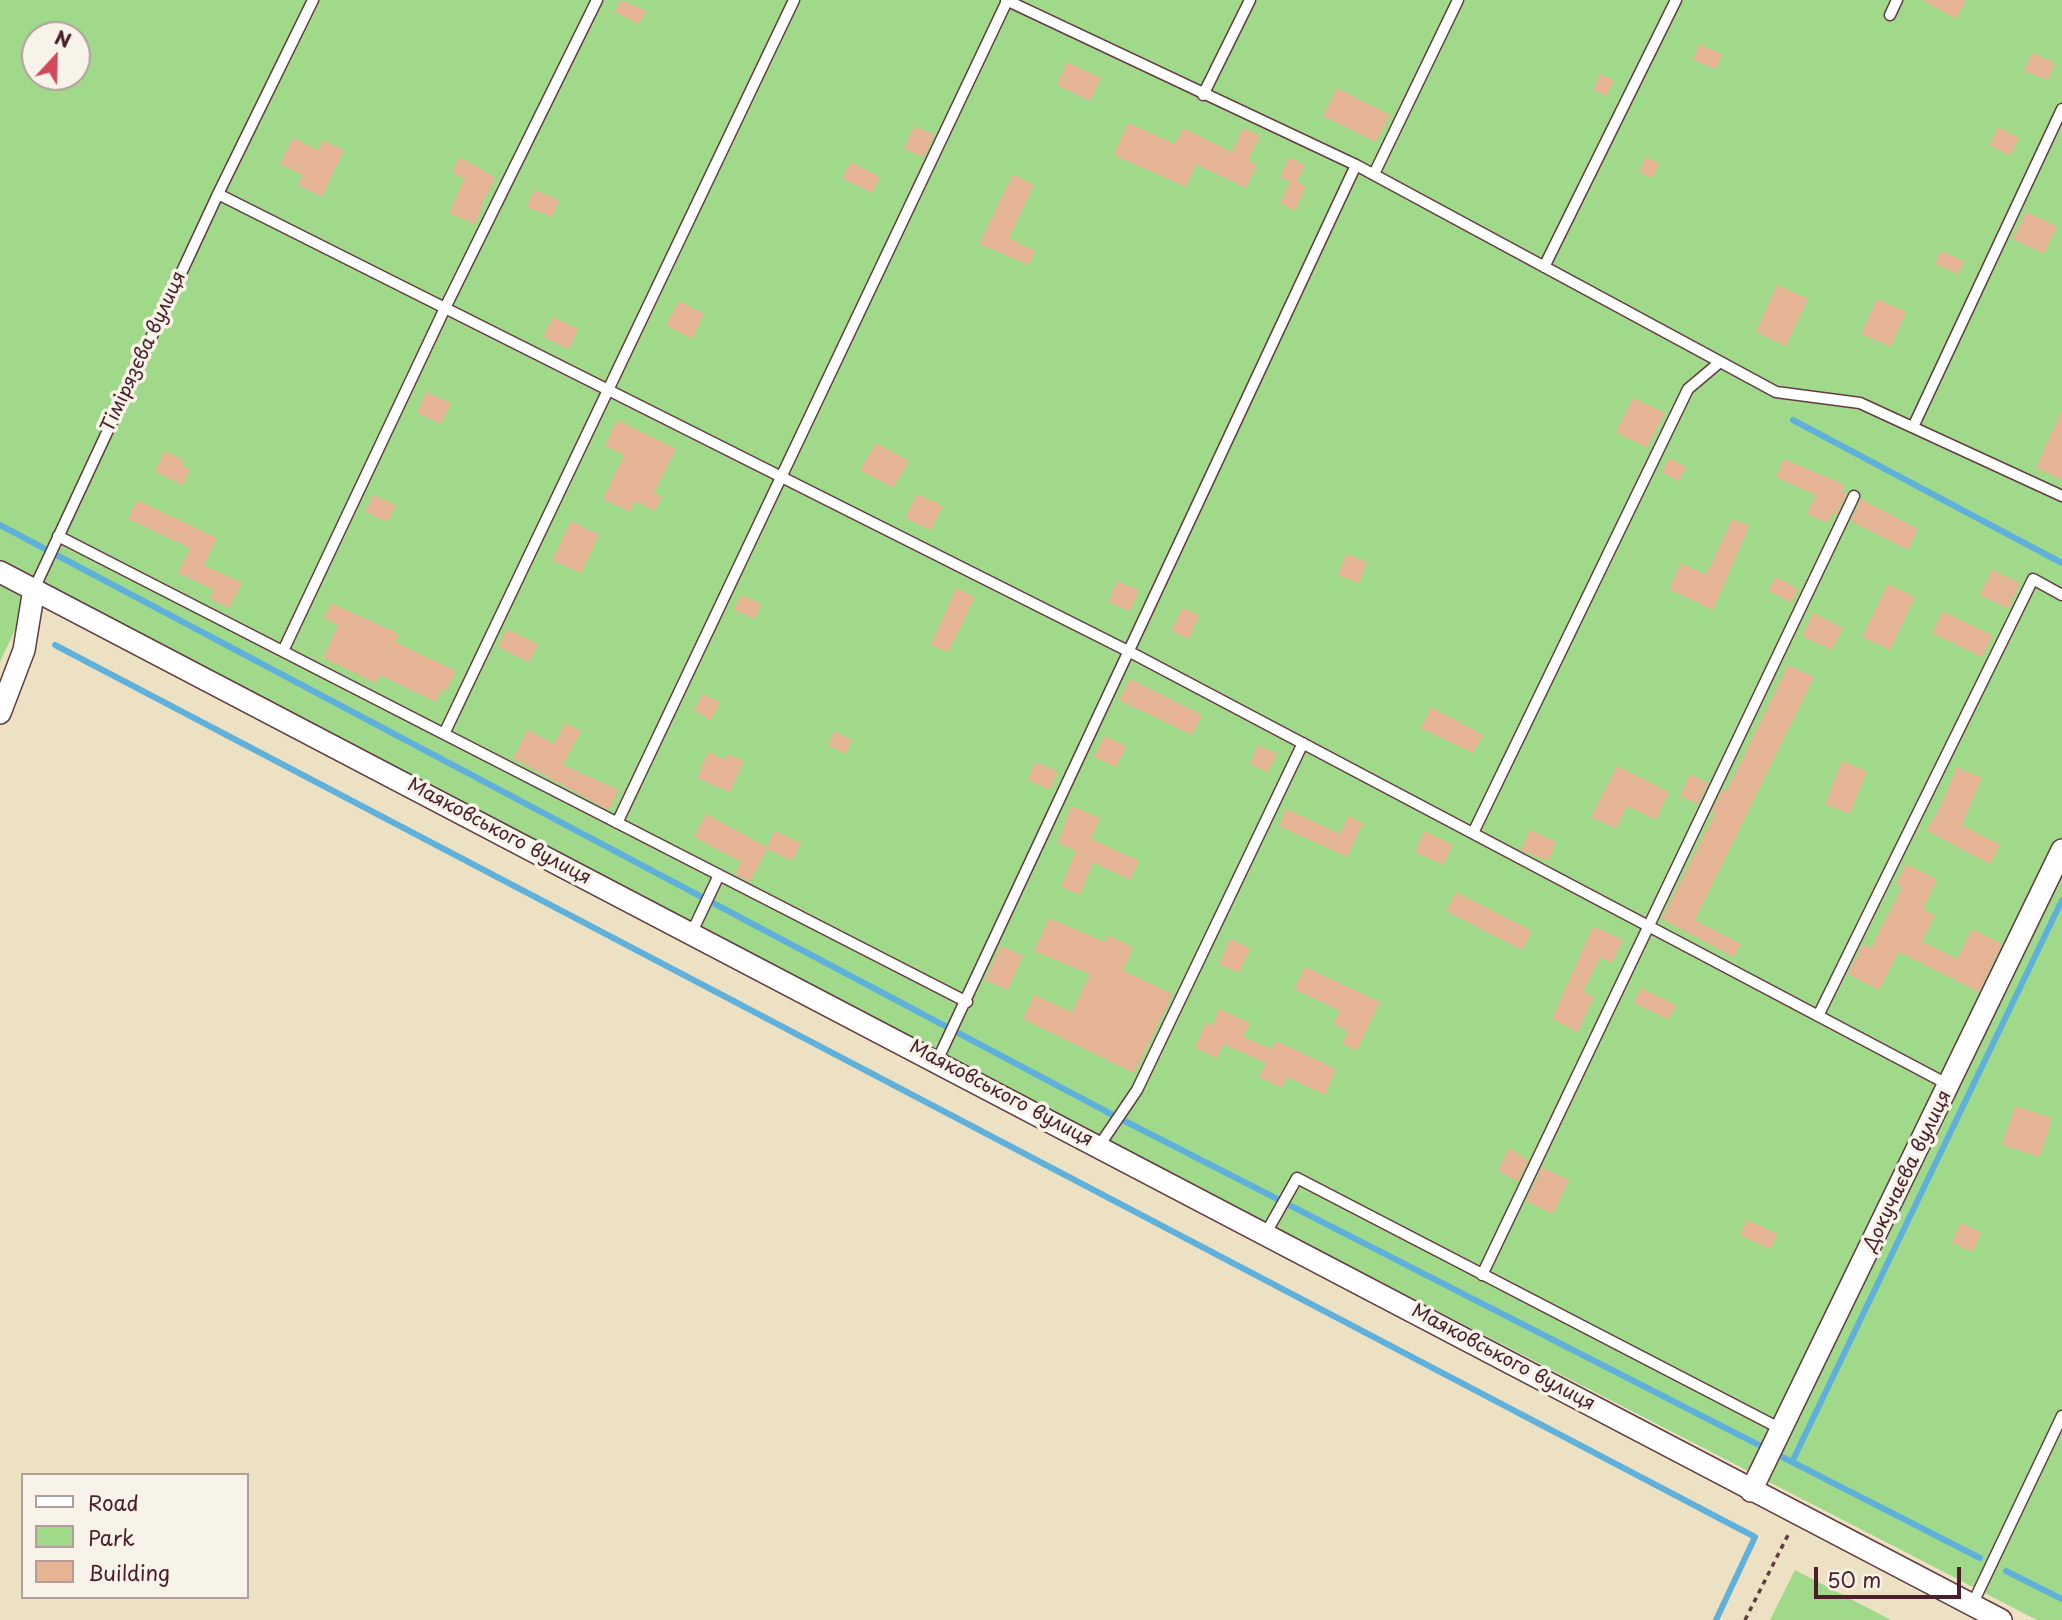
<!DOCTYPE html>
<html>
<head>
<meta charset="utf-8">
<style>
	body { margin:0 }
	#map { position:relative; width:2062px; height:1620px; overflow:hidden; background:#ece1c2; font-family:"Playpen Sans",sans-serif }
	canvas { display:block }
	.legend { position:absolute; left:21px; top:1473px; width:228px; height:126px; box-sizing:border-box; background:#f7f3e8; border:2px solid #b29e9c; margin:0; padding:9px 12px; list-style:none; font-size:21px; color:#4a1f2b }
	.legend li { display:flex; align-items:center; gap:14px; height:35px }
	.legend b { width:35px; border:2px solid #b29e9c }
	.north { position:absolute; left:21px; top:21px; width:70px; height:70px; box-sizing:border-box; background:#f7f3e8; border:2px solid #b29e9c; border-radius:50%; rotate:22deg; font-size:19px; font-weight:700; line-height:28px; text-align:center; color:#4a1f2b }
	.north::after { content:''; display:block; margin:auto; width:24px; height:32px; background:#d1495b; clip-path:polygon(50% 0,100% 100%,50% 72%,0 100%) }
	.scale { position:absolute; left:1814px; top:1567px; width:147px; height:32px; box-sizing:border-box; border:4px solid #4a1f2b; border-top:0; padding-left:9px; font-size:21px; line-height:24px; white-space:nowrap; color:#4a1f2b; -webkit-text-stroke:5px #f7f3e8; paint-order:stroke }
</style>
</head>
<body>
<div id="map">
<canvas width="2062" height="1620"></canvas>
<ul class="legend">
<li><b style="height:9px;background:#fff"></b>Road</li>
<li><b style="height:19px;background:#a1d98b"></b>Park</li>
<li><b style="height:19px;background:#e5b494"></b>Building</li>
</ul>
<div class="north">N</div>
<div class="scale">50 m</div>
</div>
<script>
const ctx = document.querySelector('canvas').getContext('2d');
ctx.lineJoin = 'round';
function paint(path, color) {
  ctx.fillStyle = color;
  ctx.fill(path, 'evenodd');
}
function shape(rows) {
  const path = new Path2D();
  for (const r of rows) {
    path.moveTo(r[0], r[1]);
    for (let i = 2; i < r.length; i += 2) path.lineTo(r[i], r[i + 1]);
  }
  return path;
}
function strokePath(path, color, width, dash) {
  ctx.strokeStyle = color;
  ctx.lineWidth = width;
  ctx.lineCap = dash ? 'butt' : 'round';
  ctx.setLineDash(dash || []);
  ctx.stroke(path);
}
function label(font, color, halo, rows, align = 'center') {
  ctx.font = font + ' "Playpen Sans",sans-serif';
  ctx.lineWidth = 7;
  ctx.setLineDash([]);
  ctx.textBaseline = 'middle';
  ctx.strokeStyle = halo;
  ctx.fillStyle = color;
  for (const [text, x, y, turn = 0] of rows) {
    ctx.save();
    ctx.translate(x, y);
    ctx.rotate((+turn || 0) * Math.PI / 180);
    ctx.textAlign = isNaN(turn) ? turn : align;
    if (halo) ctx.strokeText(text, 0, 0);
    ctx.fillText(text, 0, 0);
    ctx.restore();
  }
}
const green = shape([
	[0,0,2062,0,2062,1620,2037,1620,0,570],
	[35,35,77,35,77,77,35,77],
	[0,575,33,592,0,662],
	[1795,1570,1891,1620,1770,1620]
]);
const stream = shape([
	[1793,420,2062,563],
	[0,525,1113,1115,1980,1558],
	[55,645,1755,1537,1716,1620],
	[1792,1462,2062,900],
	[2006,1571,2062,1599]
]);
const building = shape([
	[621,0,646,11,639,24,615,12],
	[1922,0,1966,0,1956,19],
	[1699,44,1722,54,1716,69,1693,60],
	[2032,53,2055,63,2048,80,2024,71],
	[1067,62,1101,78,1090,101,1057,85],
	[1600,74,1614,80,1607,96,1593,90],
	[1337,88,1390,115,1376,142,1323,116],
	[1128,123,1175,144,1183,128,1232,152,1243,128,1260,136,1248,160,1257,165,1246,188,1196,164,1186,187,1114,155],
	[914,126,934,135,924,157,904,149],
	[1998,127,2019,138,2010,156,1989,145],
	[293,138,318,150,323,140,344,150,322,197,298,185,303,175,280,164],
	[460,157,496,178,481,205,483,206,475,224,449,213,464,179,452,172],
	[1289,157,1305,165,1297,182,1306,186,1295,211,1280,203,1290,182,1280,177],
	[1646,157,1659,163,1653,178,1639,172],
	[851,162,880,177,872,193,842,178],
	[1013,174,1034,185,1009,238,1035,251,1029,265,979,244],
	[534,190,559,200,552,217,527,207],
	[2026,212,2057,226,2044,254,2013,239],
	[1941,251,1964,261,1958,274,1935,264],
	[1777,285,1808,299,1786,346,1756,332],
	[1877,299,1906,312,1891,347,1861,334],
	[679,301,704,314,692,339,666,325],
	[553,317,578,329,569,349,543,337],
	[426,392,451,403,441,424,417,413],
	[1633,398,1665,413,1647,448,1616,432],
	[2062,410,2062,480,2036,468],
	[617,420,676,449,654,493,662,496,655,511,635,501,630,512,603,499,624,455,605,446],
	[876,443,909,461,893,488,860,470],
	[164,451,184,460,181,465,190,469,183,485,155,472],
	[1669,458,1686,467,1679,481,1662,472],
	[1784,459,1845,485,1842,491,1847,493,1836,515,1832,514,1828,523,1807,514,1816,495,1776,477],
	[917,494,943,506,931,530,905,518],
	[373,495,396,505,388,522,365,512],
	[1861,499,1918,529,1908,550,1851,521],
	[137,500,217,538,204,565,242,583,229,608,210,599,214,590,178,573,190,548,128,519],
	[1732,519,1749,526,1713,610,1669,589,1681,563,1706,575],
	[571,521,599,535,581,573,552,560],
	[1346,554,1367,562,1359,583,1338,575],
	[1992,570,2020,583,2008,609,1980,595],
	[1776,577,1798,589,1791,603,1768,590],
	[1117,581,1139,590,1130,611,1108,602],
	[1888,584,1915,597,1890,650,1862,637],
	[956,588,975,597,948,652,931,645],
	[741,595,761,604,755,619,734,610],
	[331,603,399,634,395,642,456,671,446,691,442,689,436,702,380,675,376,683,323,658,338,625,324,618],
	[1182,608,1199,615,1189,639,1171,631],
	[1943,611,1993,636,1982,657,1932,633],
	[1813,613,1843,628,1832,650,1802,636],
	[507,629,538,644,529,662,498,647],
	[1788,665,1814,677,1695,920,1741,944,1734,957,1662,919,1715,813,1712,811,1723,789,1726,791,1737,770],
	[1130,679,1202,715,1192,735,1119,700],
	[702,694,720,702,711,720,694,711],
	[1431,707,1483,735,1473,753,1421,728],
	[565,723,581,731,563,765,619,790,609,810,513,758,528,730,554,744],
	[834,731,852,740,846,754,828,745],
	[1104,736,1126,746,1116,767,1094,757],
	[1258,745,1277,754,1268,772,1250,764],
	[708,752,725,760,727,754,744,761,730,792,697,778],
	[1842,761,1867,771,1850,814,1825,804],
	[1035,762,1058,771,1050,790,1028,780],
	[1617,766,1669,792,1656,820,1627,806,1616,829,1591,817],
	[1957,767,1982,778,1962,825,2000,845,1990,864,1926,830,1938,812],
	[1690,774,1708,783,1698,804,1680,796],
	[1071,806,1100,818,1091,839,1139,861,1130,880,1093,862,1080,895,1061,887,1076,851,1058,843],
	[1286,809,1340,834,1348,816,1363,823,1347,857,1279,826],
	[706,814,767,847,775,831,801,843,792,861,767,849,750,882,735,874,741,862,694,837],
	[1530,830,1556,842,1548,861,1521,850],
	[1424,831,1453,845,1443,865,1415,852],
	[1906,864,1937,879,1923,909,1935,915,1922,941,1957,959,1972,929,2002,944,1979,992,1899,952,1879,990,1848,974,1863,944,1871,948,1902,887,1896,884],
	[1456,892,1532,931,1522,950,1446,911],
	[1049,918,1105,942,1108,935,1133,947,1123,971,1173,994,1134,1073,1023,1019,1034,995,1072,1012,1090,974,1034,951],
	[1593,926,1623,940,1612,963,1600,957,1583,992,1594,997,1578,1032,1552,1019],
	[1230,939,1250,948,1239,973,1219,964],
	[1001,946,1023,956,1008,990,985,980],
	[1305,967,1380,1002,1357,1050,1342,1044,1348,1031,1333,1024,1340,1011,1294,989],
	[1641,988,1676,1005,1669,1020,1634,1003],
	[1219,1009,1250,1023,1243,1037,1272,1049,1276,1041,1336,1069,1325,1095,1287,1077,1282,1088,1259,1077,1266,1063,1223,1044,1217,1058,1195,1048,1206,1022,1213,1025],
	[2015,1106,2052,1118,2040,1157,2002,1145],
	[1509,1148,1528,1160,1518,1181,1498,1171],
	[1542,1167,1569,1180,1553,1214,1526,1201],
	[1747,1220,1778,1234,1770,1249,1740,1235],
	[1960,1223,1981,1232,1973,1252,1952,1243]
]);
const path = shape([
	[1745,1620,1790,1531]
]);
const lane = shape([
	[1006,0,1356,165,1776,392,1860,403,2062,496],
	[1890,15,1897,0],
	[1203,95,1250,0],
	[1374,174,1458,0],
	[218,194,1130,652,1949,1085],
	[1544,267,1676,0],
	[1913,427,2062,109],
	[58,536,967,1002],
	[34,589,218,194,313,0],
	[283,651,445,308,597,0],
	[444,734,794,0],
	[617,823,1007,1],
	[1473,833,1688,389,1720,362],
	[692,932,719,875],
	[1818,1016,2033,579,2062,595],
	[937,1061,1356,165],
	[1099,1146,1137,1090,1303,743],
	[1266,1233,1297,1178,1783,1430],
	[1482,1275,1854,496],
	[1972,1605,2062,1416]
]);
const street = shape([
	[0,572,2001,1620],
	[0,713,24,650,34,589],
	[1751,1491,2062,850]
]);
const streetNames = [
	["Тімірязєва вулиця",144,352,-65],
	["Маяковського вулиця",499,832,28],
	["Маяковського вулиця",1001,1094,28],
	["Докучаєва вулиця",1908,1171,-64],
	["Маяковського вулиця",1503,1358,28]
];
paint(green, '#a1d98b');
strokePath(stream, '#5fb0da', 6);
paint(building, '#e5b494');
strokePath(lane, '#623c42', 13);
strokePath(street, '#623c42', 24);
strokePath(path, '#623c42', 3.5, [5, 5]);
strokePath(lane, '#fff', 10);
strokePath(street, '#fff', 21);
label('19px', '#4a1f2b', '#f7f3e8', streetNames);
</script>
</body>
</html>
